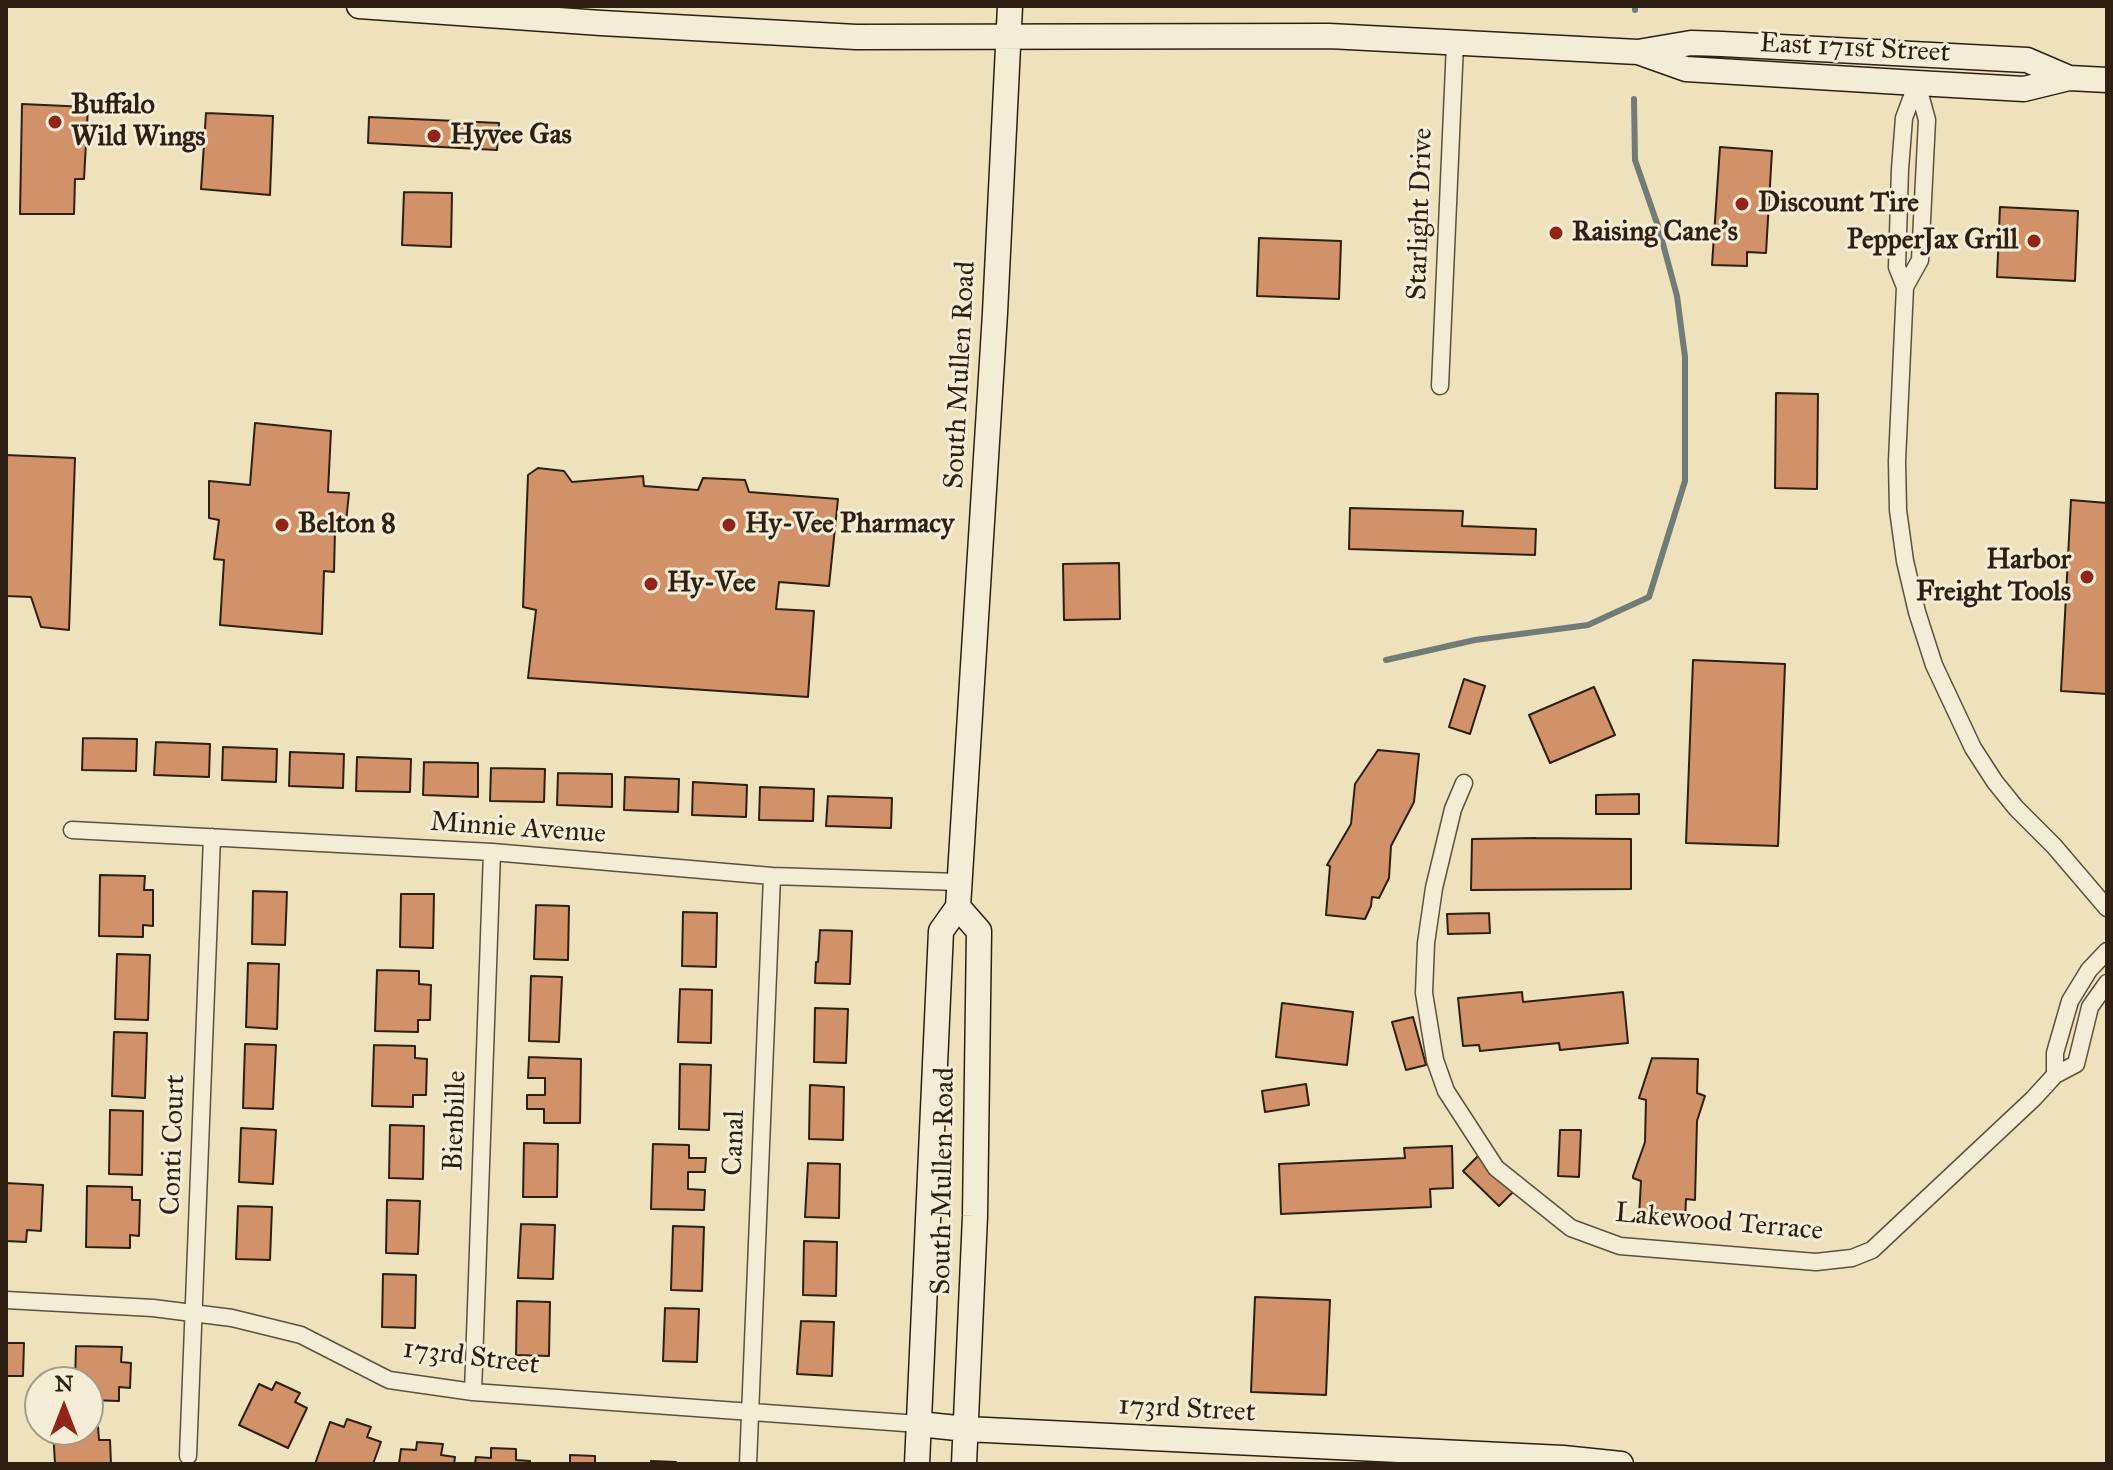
<!DOCTYPE html>
<html>
<head>
<meta charset="utf-8">
<style>
	body { margin:0 }
	#map { position:relative; width:2113px; height:1470px; overflow:hidden; background:#eee2bd; font-family:"IM FELL Great Primer",serif }
	canvas { display:block }
	.frame { position:absolute; inset:0; border:8px solid #2d1f12; pointer-events:none }
	.north { position:absolute; left:24px; top:1366px; width:80px; height:80px; box-sizing:border-box; background:#f4ecd4; border:2px solid #a49a86; border-radius:50%; rotate:0deg; font-size:22px; font-weight:700; line-height:32px; text-align:center; color:#2d1f12 }
	.north::after { content:''; display:block; margin:auto; width:28px; height:36px; background:#8f2418; clip-path:polygon(50% 0,100% 100%,50% 72%,0 100%) }
</style>
</head>
<body>
<div id="map">
<canvas width="2113" height="1470"></canvas>
<div class="frame"></div>
<div class="north">N</div>
</div>
<script>
const ctx = document.querySelector('canvas').getContext('2d');
ctx.lineJoin = 'round';
function shape(rows) {
  const path = new Path2D();
  for (const r of rows) {
    path.moveTo(r[0], r[1]);
    for (let i = 2; i < r.length; i += 2) path.lineTo(r[i], r[i + 1]);
  }
  return path;
}
function strokePath(path, color, width, dash) {
  ctx.strokeStyle = color;
  ctx.lineWidth = width;
  ctx.lineCap = dash ? 'butt' : 'round';
  ctx.setLineDash(dash || []);
  ctx.stroke(path);
}
function paint(path, color) {
  ctx.fillStyle = color;
  ctx.fill(path, 'evenodd');
}
function label(font, color, halo, rows, align = 'center') {
  ctx.font = font + ' "IM FELL Great Primer",serif';
  ctx.lineWidth = 6;
  ctx.setLineDash([]);
  ctx.textBaseline = 'middle';
  ctx.strokeStyle = halo;
  ctx.fillStyle = color;
  for (const [text, x, y, turn = 0] of rows) {
    ctx.save();
    ctx.translate(x, y);
    ctx.rotate((+turn || 0) * Math.PI / 180);
    ctx.textAlign = isNaN(turn) ? turn : align;
    if (halo) ctx.strokeText(text, 0, 0);
    ctx.fillText(text, 0, 0);
    ctx.restore();
  }
}
const stream = shape([
	[1635,10,1635,6],
	[1386,660,1475,640,1588,625,1649,597,1685,481,1685,357,1677,296,1659,229,1635,160,1634,99]
]);
const building = shape([
	[22,104,88,107,84,179,75,179,74,214,20,214,22,104],
	[206,113,273,116,270,195,201,189,206,113],
	[369,117,499,123,497,150,368,143,369,117],
	[1720,147,1772,151,1766,253,1747,252,1747,266,1712,265,1720,147],
	[404,192,452,193,451,247,402,245,404,192],
	[2000,207,2078,211,2075,281,1997,277,2000,207],
	[1259,238,1341,241,1339,299,1257,296,1259,238],
	[1776,393,1818,394,1817,489,1775,488,1776,393],
	[255,423,331,431,328,492,349,493,345,532,335,529,334,572,324,571,322,634,220,625,224,560,214,559,219,520,209,518,209,481,250,485,255,423],
	[6,455,75,458,69,630,41,627,31,597,6,596,6,455],
	[538,468,564,471,572,482,643,476,644,486,698,490,703,478,745,480,749,492,838,499,829,586,779,582,776,609,814,611,808,697,528,678,536,610,523,607,528,475,538,468],
	[2071,500,2107,503,2107,694,2061,691,2071,500],
	[1350,508,1463,511,1462,526,1536,529,1535,555,1349,549,1350,508],
	[1119,563,1120,619,1064,620,1063,564,1119,563],
	[1693,660,1785,664,1778,846,1686,843,1693,660],
	[1464,679,1485,686,1470,734,1449,727,1464,679],
	[1594,687,1615,735,1550,763,1529,715,1594,687],
	[83,738,137,739,136,771,82,770,83,738],
	[156,742,210,744,209,777,154,775,156,742],
	[223,747,277,749,276,782,222,780,223,747],
	[1378,750,1419,754,1414,802,1391,846,1389,878,1379,898,1372,897,1371,906,1365,919,1326,915,1330,866,1327,865,1351,824,1355,784,1378,750],
	[290,752,344,754,343,788,289,786,290,752],
	[357,757,411,759,410,792,356,791,357,757],
	[424,762,478,763,478,797,423,795,424,762],
	[491,768,545,769,544,802,490,801,491,768],
	[558,773,612,774,612,807,557,805,558,773],
	[625,777,679,779,678,812,624,810,625,777],
	[693,782,747,785,746,817,692,815,693,782],
	[760,787,814,789,813,821,759,820,760,787],
	[1639,794,1639,814,1596,814,1596,795,1639,794],
	[828,796,892,798,891,828,826,826,828,796],
	[1536,838,1631,839,1631,889,1471,890,1472,839,1536,838],
	[100,875,145,876,144,890,153,890,153,926,143,925,143,937,99,936,100,875],
	[253,891,287,892,285,945,252,944,253,891],
	[401,894,434,894,433,948,400,947,401,894],
	[536,905,569,906,568,960,534,959,536,905],
	[683,912,717,913,716,967,682,966,683,912],
	[1489,913,1490,933,1448,934,1447,914,1489,913],
	[820,930,852,931,850,984,815,983,816,962,818,962,820,930],
	[117,954,150,955,148,1020,115,1019,117,954],
	[248,963,279,964,277,1029,246,1027,248,963],
	[377,970,419,971,419,984,431,985,430,1020,418,1020,418,1032,375,1031,377,970],
	[531,976,562,977,559,1042,529,1041,531,976],
	[680,989,712,990,711,1043,678,1042,680,989],
	[1522,992,1523,1002,1623,992,1628,1043,1560,1050,1559,1043,1480,1051,1479,1045,1463,1046,1458,998,1522,992],
	[1282,1003,1353,1012,1347,1065,1276,1057,1282,1003],
	[815,1008,848,1009,846,1063,814,1062,815,1008],
	[1413,1017,1426,1065,1406,1070,1392,1022,1413,1017],
	[114,1032,147,1033,145,1098,112,1096,114,1032],
	[245,1044,276,1045,273,1109,243,1108,245,1044],
	[374,1045,415,1046,415,1058,427,1059,426,1095,413,1095,413,1107,372,1106,374,1045],
	[529,1057,581,1059,580,1123,544,1123,544,1109,527,1109,527,1095,545,1095,545,1078,528,1078,529,1057],
	[1652,1058,1698,1059,1697,1093,1705,1096,1697,1121,1695,1200,1686,1199,1685,1220,1679,1217,1639,1216,1641,1181,1633,1178,1633,1176,1645,1142,1646,1100,1639,1098,1652,1058],
	[680,1064,711,1065,709,1130,679,1129,680,1064],
	[1306,1084,1309,1105,1265,1112,1262,1091,1306,1084],
	[810,1085,844,1087,843,1140,809,1139,810,1085],
	[110,1110,143,1111,142,1175,109,1174,110,1110],
	[390,1125,424,1126,423,1179,389,1178,390,1125],
	[241,1128,276,1130,273,1184,239,1182,241,1128],
	[1560,1130,1581,1130,1579,1177,1558,1176,1560,1130],
	[524,1143,558,1144,557,1197,523,1197,524,1143],
	[653,1144,689,1145,689,1158,706,1158,705,1172,688,1172,688,1189,705,1190,704,1210,651,1209,653,1144],
	[1452,1146,1453,1188,1430,1189,1431,1207,1281,1214,1279,1164,1405,1158,1404,1148,1452,1146],
	[1478,1156,1514,1191,1499,1206,1463,1171,1478,1156],
	[808,1163,840,1164,839,1218,805,1217,808,1163],
	[6,1183,43,1185,41,1231,27,1230,26,1242,6,1241,6,1183],
	[87,1186,132,1187,132,1200,140,1200,139,1236,130,1235,130,1248,86,1247,87,1186],
	[387,1200,420,1201,418,1254,386,1253,387,1200],
	[238,1206,272,1207,270,1260,236,1259,238,1206],
	[521,1224,555,1225,553,1279,518,1278,521,1224],
	[673,1226,704,1227,702,1291,671,1290,673,1226],
	[804,1241,837,1242,836,1296,803,1295,804,1241],
	[383,1274,416,1275,415,1328,382,1327,383,1274],
	[1255,1297,1330,1300,1326,1395,1251,1392,1255,1297],
	[517,1301,550,1302,549,1356,516,1355,517,1301],
	[665,1308,699,1309,697,1362,663,1361,665,1308],
	[801,1321,834,1322,832,1376,797,1374,801,1321],
	[6,1343,24,1343,23,1376,6,1376,6,1343],
	[76,1346,122,1347,121,1362,131,1363,130,1388,119,1387,119,1401,88,1400,88,1382,75,1382,76,1346],
	[276,1382,300,1393,295,1402,307,1408,288,1448,239,1425,259,1384,272,1390,276,1382],
	[347,1419,371,1427,367,1437,381,1442,373,1464,315,1464,330,1422,344,1427,347,1419],
	[98,1427,99,1440,110,1440,111,1464,55,1464,53,1430,88,1430,88,1428,98,1427],
	[417,1442,443,1444,441,1455,455,1457,454,1464,399,1464,401,1449,416,1450,417,1442],
	[491,1448,516,1449,516,1460,530,1461,530,1464,475,1464,476,1457,491,1458,491,1448],
	[570,1455,595,1456,595,1464,554,1464,570,1464,570,1455],
	[651,1461,676,1462,676,1464,651,1464,651,1461]
]);
const street = shape([
	[1917,83,1904,118,1900,169,1897,267,1905,287,1897,461,1898,510,1905,561,1917,612,1934,665,1973,748,1995,782,2016,808,2054,846,2107,908],
	[1905,287,1920,260,1927,120,1917,83],
	[1440,386,1455,44],
	[1464,783,1453,809,1434,888,1426,943,1424,993,1435,1060,1446,1091,1496,1168,1571,1228,1620,1246,1816,1262,1852,1258,1872,1250,2033,1099,2055,1075,2076,1064,2090,1007,2107,983],
	[72,830,492,852,772,876,959,882],
	[2055,1075,2055,1053,2070,1001,2089,970,2107,951],
	[6,1300,153,1308,232,1318,301,1335,389,1380,473,1392,919,1424],
	[473,1392,492,852],
	[188,1456,212,837],
	[748,1464,772,876]
]);
const secondary = shape([
	[359,6,601,23,856,37,1329,36,1638,52,1691,43,1722,44,2027,60,2069,78],
	[1641,53,1686,69,1917,83,2024,89,2069,78,2107,80],
	[958,907,979,931,975,1216,964,1464],
	[919,1424,966,1429,1563,1458,1621,1464],
	[917,1464,941,931,958,907,995,313,1010,6]
]);
const markers = [
	[55,122,8,"#8f2418"],
	[434,136,8,"#8f2418"],
	[1742,204,8,"#8f2418"],
	[1556,233,8,"#8f2418"],
	[2034,241,8,"#8f2418"],
	[282,525,8,"#8f2418"],
	[729,525,8,"#8f2418"],
	[2087,577,8,"#8f2418"],
	[651,584,8,"#8f2418"]
];
const streetNames = [
	["East 171st Street",1855,49,3],
	["Starlight Drive",1421,214,-88],
	["South Mullen Road",961,375,-87],
	["Minnie Avenue",518,829,4],
	["Bienbille",456,1121,-88],
	["Canal",735,1143,-88],
	["Conti Court",174,1145,-88],
	["South Mullen Road",944,1181,-89],
	["Lakewood Terrace",1719,1223,5],
	["173rd Street",471,1358,7],
	["173rd Street",1187,1410,3]
];
const poiNames = [
	["Buffalo",71,106],
	["Wild Wings",71,138],
	["Hyvee Gas",450,136],
	["Discount Tire",1758,204],
	["Raising Cane's",1572,233],
	["PepperJax Grill",2018,241,"right"],
	["Belton 8",298,525],
	["Hy-Vee Pharmacy",745,525],
	["Harbor",2071,561,"right"],
	["Freight Tools",2071,593,"right"],
	["Hy-Vee",667,584]
];
strokePath(stream, '#717c78', 6);
paint(building, '#d19169');
strokePath(building, '#2d1f12', 2);
strokePath(street, '#5d503d', 19);
strokePath(secondary, '#2d1f12', 27);
strokePath(street, '#f4ecd4', 16);
strokePath(secondary, '#f4ecd4', 24);
for (const [x, y, r, color] of markers) {
  const dot = new Path2D();
  dot.arc(x, y, r, 0, 2 * Math.PI);
  ctx.fillStyle = color;
  ctx.fill(dot);
  strokePath(dot, '#f4ecd4', 3);
}
label('28px', '#2d1f12', '#f4ecd4', streetNames);
label('bold 28px', '#2d1f12', '#f4ecd4', poiNames, 'left');
</script>
</body>
</html>
